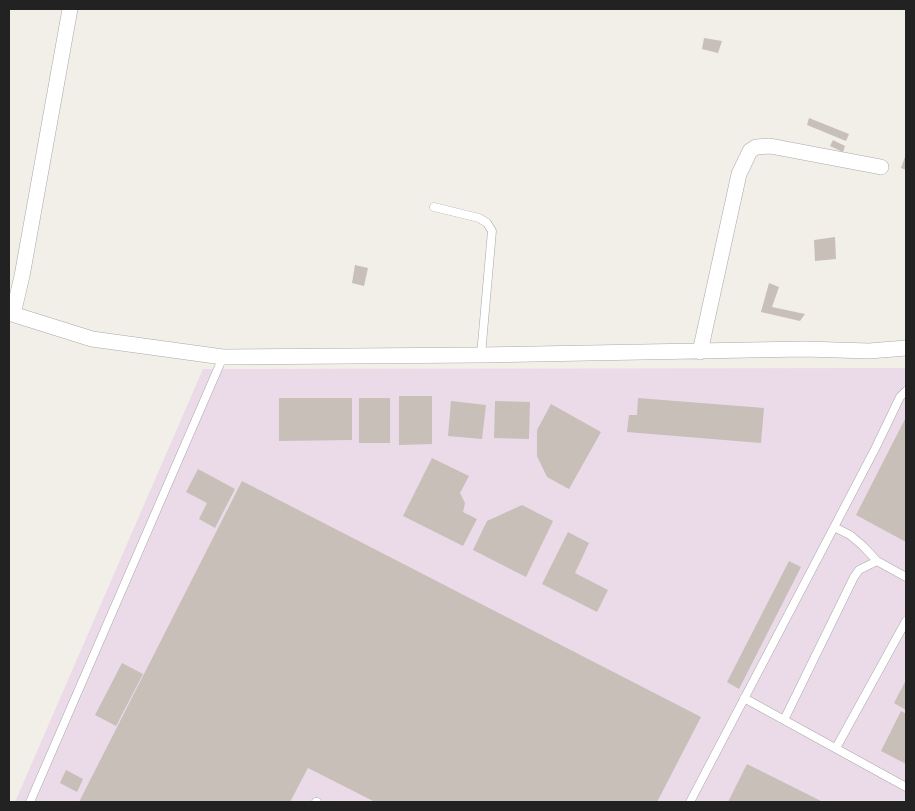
<!DOCTYPE html>
<html>
<head>
<meta charset="utf-8">
<style>
	body { margin:0 }
	#map { position:relative; width:915px; height:811px; overflow:hidden; background:#f2efe9; font-family:"Roboto Condensed",sans-serif }
	canvas { display:block }
	.frame { position:absolute; inset:0; border:10px solid #222; pointer-events:none }
</style>
</head>
<body>
<div id="map">
<canvas width="915" height="811"></canvas>
<div class="frame"></div>
</div>
<script>
const ctx = document.querySelector('canvas').getContext('2d');
ctx.lineJoin = 'round';
function paint(path, color) {
  ctx.fillStyle = color;
  ctx.fill(path, 'evenodd');
}
function shape(rows) {
  const path = new Path2D();
  for (const r of rows) {
    path.moveTo(r[0], r[1]);
    for (let i = 2; i < r.length; i += 2) path.lineTo(r[i], r[i + 1]);
  }
  return path;
}
function strokePath(path, color, width, dash) {
  ctx.strokeStyle = color;
  ctx.lineWidth = width;
  ctx.lineCap = dash ? 'butt' : 'round';
  ctx.setLineDash(dash || []);
  ctx.stroke(path);
}
const industrial = shape([
	[906,368,906,802,15,802,203,369]
]);
const building = shape([
	[704,38,722,41,718,53,702,49],
	[809,118,849,134,846,141,807,125],
	[833,140,845,146,843,152,830,146],
	[906,154,906,170,901,168],
	[835,237,836,259,815,261,814,240],
	[355,265,368,268,364,286,352,283],
	[769,283,779,287,772,307,805,314,800,321,761,312],
	[399,396,432,396,432,444,399,445],
	[279,398,352,398,352,440,279,441],
	[359,398,390,398,390,443,359,443],
	[638,398,764,408,761,443,627,432,629,415,637,415],
	[451,401,486,405,482,439,448,436],
	[495,401,530,402,529,439,494,438],
	[551,404,601,432,569,489,547,477,537,456,537,430],
	[906,417,906,542,856,515],
	[432,458,469,476,460,493,465,503,463,512,477,519,463,546,403,516],
	[198,469,235,489,215,528,199,519,207,503,186,492],
	[242,481,701,717,657,802,375,802,308,768,290,802,79,802],
	[522,505,553,521,526,577,473,550,487,521],
	[568,532,589,543,575,573,608,590,597,612,542,584],
	[789,561,801,567,739,689,727,682],
	[122,663,143,674,116,726,95,715],
	[906,680,906,710,894,703],
	[901,711,906,714,906,764,881,751],
	[747,764,823,802,728,802],
	[66,770,83,779,77,792,60,783]
]);
const lane = shape([
	[434,207,479,218,487,223,492,231,481,355],
	[834,527,850,535,863,546,877,561,906,577],
	[744,698,906,787],
	[784,720,854,577,859,570,877,561],
	[836,748,906,621],
	[30,802,223,357],
	[316,802,317,802],
	[690,802,875,449,900,397,906,391]
]);
const street = shape([
	[9,313,92,339,223,357,481,355,804,349,869,351,906,348],
	[13,314,22,276,70,9],
	[700,352,739,174,750,151,756,147,770,146,881,167]
]);
paint(industrial, '#ebdbe8');
paint(building, '#c7bfb8');
strokePath(lane, '#a9a9a9', 9);
strokePath(street, '#a9a9a9', 16);
strokePath(lane, '#fff', 8);
strokePath(street, '#fff', 15);
</script>
</body>
</html>
